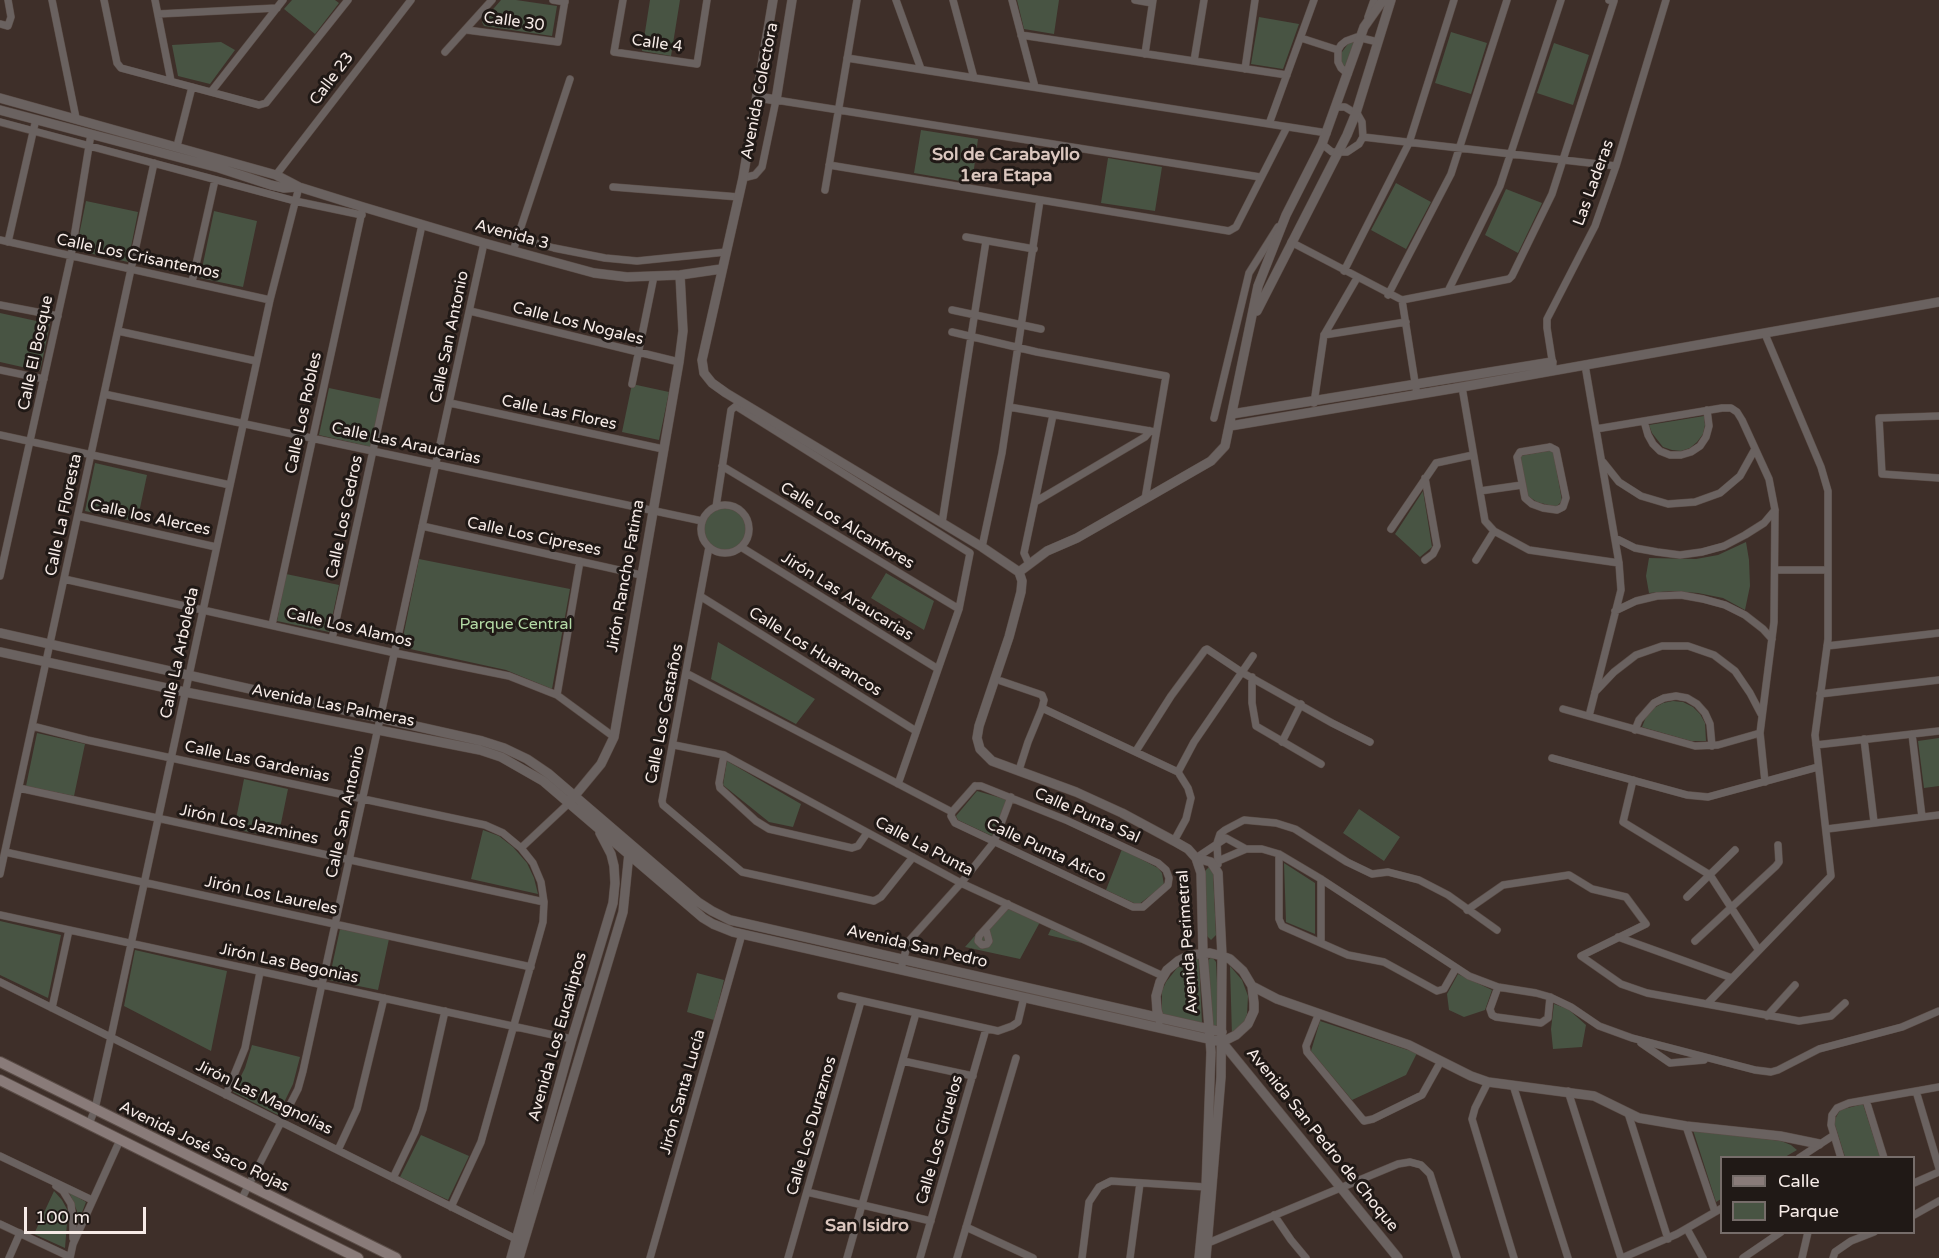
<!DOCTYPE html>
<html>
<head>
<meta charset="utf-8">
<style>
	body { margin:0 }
	#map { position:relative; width:1939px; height:1258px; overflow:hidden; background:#3e2f29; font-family:"Varela Round",sans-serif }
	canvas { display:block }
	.legend { position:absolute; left:1720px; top:1156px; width:195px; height:78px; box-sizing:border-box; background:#201916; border:2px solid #766d6a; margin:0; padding:8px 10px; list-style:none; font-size:18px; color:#f6ebe7 }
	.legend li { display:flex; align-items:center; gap:12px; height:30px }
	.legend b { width:30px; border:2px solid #766d6a }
	.scale { position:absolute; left:24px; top:1207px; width:122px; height:27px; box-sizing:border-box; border:3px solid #f6ebe7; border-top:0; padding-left:8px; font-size:18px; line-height:21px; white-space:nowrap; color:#f6ebe7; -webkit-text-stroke:4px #201916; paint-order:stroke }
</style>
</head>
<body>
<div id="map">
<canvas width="1939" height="1258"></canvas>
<ul class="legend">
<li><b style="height:8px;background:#897b79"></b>Calle</li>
<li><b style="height:16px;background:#485443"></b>Parque</li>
</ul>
<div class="scale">100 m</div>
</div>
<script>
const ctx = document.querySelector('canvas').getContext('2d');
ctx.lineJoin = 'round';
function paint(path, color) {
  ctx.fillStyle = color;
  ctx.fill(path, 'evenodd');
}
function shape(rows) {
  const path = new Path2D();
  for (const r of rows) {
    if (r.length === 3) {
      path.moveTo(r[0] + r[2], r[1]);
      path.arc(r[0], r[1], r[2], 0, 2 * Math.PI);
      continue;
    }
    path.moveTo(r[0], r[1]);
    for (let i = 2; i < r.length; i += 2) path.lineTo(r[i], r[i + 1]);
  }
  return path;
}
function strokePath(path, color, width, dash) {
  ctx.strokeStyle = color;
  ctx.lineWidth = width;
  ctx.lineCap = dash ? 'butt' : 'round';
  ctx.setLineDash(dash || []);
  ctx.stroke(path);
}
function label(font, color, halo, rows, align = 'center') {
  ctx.font = font + ' "Varela Round",sans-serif';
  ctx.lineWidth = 6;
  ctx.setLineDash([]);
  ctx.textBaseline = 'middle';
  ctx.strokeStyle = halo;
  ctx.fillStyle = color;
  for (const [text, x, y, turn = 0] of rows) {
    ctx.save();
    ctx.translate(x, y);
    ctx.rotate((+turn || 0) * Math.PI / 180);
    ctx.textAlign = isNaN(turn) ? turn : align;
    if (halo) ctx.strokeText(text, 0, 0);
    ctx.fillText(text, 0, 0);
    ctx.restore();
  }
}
const green = shape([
	[292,0,335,0,339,3,315,34,284,9],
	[501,0,516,0,557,6,552,36,484,26,482,22],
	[650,0,680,0,671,56,642,51],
	[1017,0,1059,0,1054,34,1024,29],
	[1259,17,1299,24,1283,69,1251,64],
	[1451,32,1487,43,1471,94,1435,83],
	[1355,41,1346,68,1341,62,1342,52,1348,44],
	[221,42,235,50,210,84,178,76,172,45],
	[1554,43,1589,55,1573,105,1537,93],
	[921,130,978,139,972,183,914,173],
	[1108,158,1162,167,1155,211,1101,203],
	[1396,183,1431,202,1406,249,1371,230],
	[1506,189,1542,203,1518,253,1485,235],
	[86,201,138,212,128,262,76,250],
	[214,211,257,221,243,287,200,278],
	[0,313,50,324,40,371,0,362],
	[632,384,669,392,659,440,622,432],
	[329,388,381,399,371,447,319,435],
	[1704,416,1705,425,1703,434,1697,442,1690,448,1681,451,1672,450,1663,447,1652,433,1649,425],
	[1553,450,1562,501,1556,507,1537,502,1528,496,1520,456],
	[95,463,147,475,137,522,85,511],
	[1423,491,1432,547,1420,557,1395,534],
	[725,529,21],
	[1746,542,1749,560,1750,586,1745,610,1723,598,1698,593,1671,591,1649,593,1646,576,1649,558,1696,559,1718,555],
	[419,559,570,589,552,689,506,670,401,647],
	[886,573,934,601,924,630,871,598],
	[286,574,339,585,329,632,277,621],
	[718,642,815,699,796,724,711,679],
	[1673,701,1683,702,1693,707,1700,714,1705,723,1706,741,1691,741,1642,727,1646,717,1654,708,1663,703],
	[37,733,85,744,74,796,26,786],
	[1939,738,1939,786,1924,788,1918,741],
	[727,761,801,804,793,827,769,822,723,785],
	[244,779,288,789,278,838,234,829],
	[977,791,1008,800,992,836,958,820,956,816],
	[1359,809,1400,837,1384,861,1343,833],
	[483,830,499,836,513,847,527,863,534,878,538,894,471,879],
	[1122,849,1158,868,1162,873,1164,885,1138,905,1106,890],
	[1284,863,1315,883,1315,934,1286,922],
	[1209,867,1213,872,1216,935,1211,940,1207,936,1205,871],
	[1001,906,1040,922,1020,959,965,947],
	[0,921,61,935,48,998,0,975],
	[340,929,389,939,378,990,329,980],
	[1051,929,1090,945,1048,935],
	[135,950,227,971,211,1051,124,1006],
	[1212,957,1216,962,1219,1023,1217,1027,1212,1027,1208,960],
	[1194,959,1199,959,1202,1023,1163,1014,1162,1010,1162,991,1166,982,1177,968],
	[1230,966,1242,980,1248,996,1247,1014,1244,1023,1232,1036],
	[697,973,724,980,714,1020,687,1012],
	[1458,974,1492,990,1485,1010,1464,1017,1449,1010,1447,994],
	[1554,1004,1568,1009,1586,1025,1582,1047,1553,1049,1551,1029],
	[1320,1021,1417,1053,1406,1075,1352,1100,1311,1051],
	[252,1045,300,1057,293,1084,278,1115,233,1092,245,1068],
	[1863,1104,1880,1157,1845,1157,1835,1125,1835,1119,1840,1110],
	[1693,1130,1781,1141,1791,1145,1797,1150,1785,1157,1722,1158,1721,1199,1716,1202],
	[421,1135,469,1156,448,1200,400,1177],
	[54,1191,62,1200,68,1211,65,1248,34,1234],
	[69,1192,86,1202,78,1223,77,1211]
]);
const minor = shape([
	[52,0,76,118],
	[104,0,117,63,121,68,259,105,266,103,348,0],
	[155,0,171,81],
	[553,0,565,2],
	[623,0,614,52,697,64,707,0],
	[896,0,921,69],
	[953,0,974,78],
	[1012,0,1035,87],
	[1135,0,1152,3],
	[158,14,277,8],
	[1368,17,1374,0],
	[0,24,8,26,11,17,8,0],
	[467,30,558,42,565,0],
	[1021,35,1287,75],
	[1301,38,1338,50],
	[445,52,492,0],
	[1145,54,1153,0],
	[847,58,1327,133],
	[1194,61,1204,0],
	[1245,69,1255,0],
	[1348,74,1341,68,1338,62,1338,50,1341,45,1346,41,1357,37,1378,42],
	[211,92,283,0],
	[0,122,295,201,362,215],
	[1269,124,1314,0],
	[1363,137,1616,166],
	[1322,144,1332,152,1347,152,1359,144,1363,137,1362,122,1358,115,1345,107,1336,107],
	[177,146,192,87],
	[829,165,1229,231,1236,227,1287,127],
	[276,175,411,0],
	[743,178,755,175,762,167,776,100,1260,177],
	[613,187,739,197],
	[825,190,857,0],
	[966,237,1034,249],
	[518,238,554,248,605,258,637,261,726,252],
	[0,240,270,300],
	[8,242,36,119],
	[1291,242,1402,300,1448,291,1500,186,1561,0],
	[513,251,570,79],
	[1344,271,1409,143,1454,0],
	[192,282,215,180],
	[1448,291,1509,279,1512,276,1552,194,1614,1,1609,0],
	[1388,295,1451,174,1507,0],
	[1402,300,1417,395],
	[0,305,58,316],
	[952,310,1041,329],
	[470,311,679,362],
	[118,331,256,361],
	[952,332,1037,352,1166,376,1145,499],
	[1324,335,1406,322],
	[1585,365,1619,563,1621,590,1589,716],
	[1553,366,1547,328,1547,319,1595,226,1616,166,1666,0],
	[0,370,44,379],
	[632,384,654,276],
	[1462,387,1485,521,1494,531,1529,550,1619,563],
	[104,394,702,521],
	[450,403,663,449],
	[1314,403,1324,335,1357,278],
	[1009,407,1156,432],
	[1939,416,1879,418,1882,474,1939,478],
	[1214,418,1249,273,1278,227],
	[1644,421,1648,435,1653,444,1660,451,1670,455,1681,455,1691,452,1700,446,1706,437,1709,426,1707,410],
	[1596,429,1722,408,1731,408,1737,412,1742,420,1769,479,1775,510,1774,622,1760,733,1765,782],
	[0,435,230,485],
	[1550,447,1556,450,1566,498,1563,507,1557,510,1543,508,1532,504,1525,498,1517,457,1520,452,1550,447],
	[1603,462,1619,482,1641,496,1668,504,1695,502,1720,493,1740,476,1755,449],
	[722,466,959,609],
	[1425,478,1437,546,1433,554,1425,560],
	[1480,491,1522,485],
	[1035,502,1145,437,1150,431],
	[725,529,24],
	[716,507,731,410,736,406,970,553,959,609,898,784],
	[78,516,216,547],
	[942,523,986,241],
	[422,526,641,575],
	[1391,529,1436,463,1473,455],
	[1615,538,1635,548,1657,552,1680,555,1702,552,1724,546,1745,535,1764,523,1775,510],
	[709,547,662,801,663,805,742,872,874,901,881,897,913,857],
	[741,547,938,669],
	[982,547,1002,453,1040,200],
	[1476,560,1494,531],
	[1029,564,1024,553,1053,415],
	[1775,570,1828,570],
	[0,576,71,256,91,134],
	[64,579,395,653,509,676,557,695,614,737],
	[700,596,916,731],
	[1615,611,1636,601,1657,596,1681,595,1703,599,1725,605,1745,615,1763,629,1772,639],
	[272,625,363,207],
	[332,639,422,225],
	[1827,646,1939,633],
	[686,673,952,812],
	[1252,677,1252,703,1256,726,1321,764],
	[1001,681,1042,695,1044,700,1042,708,1178,772,1188,788,1191,798,1186,819,1174,841],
	[1595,692,1614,672,1636,655,1662,646,1688,646,1714,655,1735,671,1750,693,1761,714],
	[1820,694,1939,680],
	[557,695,580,561],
	[1563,709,1695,746,1718,745,1760,733],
	[32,726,87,740,485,825,503,833,521,848,533,863,541,882,544,902,543,922,481,1142,451,1207],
	[1635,730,1639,720,1654,703,1664,698,1676,696,1687,698,1697,704,1705,713,1710,724,1712,746],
	[1912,734,1922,817],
	[1864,739,1874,822],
	[1282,742,1301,704],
	[674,745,724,755,961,883,1163,976],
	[1816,745,1939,731],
	[1136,751,1171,696,1205,650,1207,649,1243,673,1332,723,1370,742],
	[724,755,719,783,720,788,756,821,769,829,852,848,858,846,867,833],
	[1552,758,1687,795,1708,797,1818,767],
	[1019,770,1028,742,1042,708],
	[1178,772,1194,742,1253,656],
	[1633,780,1623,822,1710,875,1758,949],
	[975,786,981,786,1066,820,1158,863,1166,870,1169,878,1168,885,1143,907,1133,907,955,823,951,816,952,812,975,786],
	[19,788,544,902],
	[1827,829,1939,815],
	[521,848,569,803],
	[5,852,531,967],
	[1279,854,1279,919,1282,926,1348,955,1384,962,1437,991,1444,989,1456,968],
	[1196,858,1226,838,1246,849],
	[1218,861,1246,849,1262,849,1279,854,1321,879,1469,976,1498,987,1536,993,1550,997,1571,1007,1599,1026,1632,1038,1755,1070,1771,1072,1778,1070,1819,1049,1902,1027,1939,1011],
	[1218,864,1217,843,1220,834,1225,830,1244,820,1276,823,1295,829,1347,862,1372,874,1388,872,1419,880,1448,895,1497,930],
	[0,874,154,163],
	[1687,897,1735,850],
	[1467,910,1503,885,1569,875,1592,889,1626,897,1646,924,1581,956,1621,984,1647,993,1799,1021,1831,1016,1845,1003],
	[0,915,572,1039],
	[986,930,989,941,987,944,982,945,978,941,979,936,1008,904],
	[1618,937,1732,978],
	[1695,941,1776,866,1779,862,1778,845],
	[1321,943,1321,879],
	[901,969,908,942,961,883,994,842,1011,797],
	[0,982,516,1239],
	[1498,987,1490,1009,1492,1015,1496,1017,1541,1023,1548,1018,1550,997],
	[841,996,998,1031,1012,1026,1018,1022,1024,997],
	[1707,1004,1831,876,1815,735,1828,639,1828,491,1821,467,1765,334],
	[52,1008,69,930],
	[1319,1013,1306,1046,1307,1052,1364,1121,1373,1119,1422,1095,1441,1061],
	[1767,1016,1795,985],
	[1641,1043,1670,1063,1704,1060],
	[903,1061,973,1076],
	[1488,1082,1475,1108,1472,1119,1514,1258],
	[1513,1085,1568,1258],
	[1568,1091,1621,1258],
	[1916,1091,1939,1168],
	[226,1095,245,1048,260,972],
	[1866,1100,1884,1158],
	[1628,1113,1668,1239],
	[89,1124,95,1109,111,1037,270,300,299,187],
	[1686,1126,1715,1212],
	[338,1150,357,1109,384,998],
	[0,1156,92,1200],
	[1799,1158,1834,1135],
	[1841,1158,1831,1125,1832,1115,1837,1108,1849,1103,1939,1087],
	[393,1178,415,1132,423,1109,445,1011],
	[1914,1183,1939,1172],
	[56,1186,63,1191,71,1204,73,1221,73,1238],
	[807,1192,931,1221],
	[241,1200,298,1089,303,1071,484,243],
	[1274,1215,1291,1240,1306,1258],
	[1914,1215,1939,1201],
	[0,1224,70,1257],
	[966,1227,1033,1258],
	[1687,1229,1703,1258],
	[1203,1243,1208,1243,1398,1164,1410,1162,1421,1165,1430,1174,1457,1258],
	[9,1258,20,1233],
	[70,1258,73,1244,120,1140],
	[650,1258,742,934],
	[788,1258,861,1001],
	[847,1258,916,1013],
	[920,1258,986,1029],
	[957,1258,1016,1058],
	[1082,1258,1089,1202,1099,1187,1111,1181,1206,1187],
	[1130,1258,1140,1183],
	[1622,1258,1677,1234,1722,1208],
	[1743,1258,1781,1232],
	[1802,1258,1808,1232],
	[1833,1258,1835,1252,1851,1241,1874,1232]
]);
const tertiary = shape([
	[773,0,743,178,702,360,704,373,712,383,726,393,982,547,1019,572,1022,581,1021,592,1009,637,979,726,977,738,980,749,992,761,1076,792,1122,813,1174,841,1188,849,1196,858,1201,873,1203,953,1211,1052,1206,1187,1199,1258],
	[758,97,776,100,792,0],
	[0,98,276,175,299,187,363,207,484,243,594,273,627,277,680,275,721,269],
	[0,110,219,168,271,185,284,188,299,187],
	[1257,311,1347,135,1356,113,1391,0],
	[1232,414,1552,362],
	[1230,426,1462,387,1939,302],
	[1019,572,1047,551,1077,538,1211,461,1225,446,1258,286,1286,215,1322,144,1364,27,1383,0],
	[0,633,482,741,504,748,527,759,549,774,698,902,712,911,730,920,1222,1032],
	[0,652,185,692,480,750,501,757,543,781,703,918,713,924,733,932,1222,1042],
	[572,799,601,764,614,737,679,362,683,331,680,275],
	[1196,858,1211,862,1218,873,1222,956,1221,1077,1206,1258],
	[1252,986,1277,999,1409,1045,1471,1076,1488,1082,1594,1096,1639,1118,1686,1126,1780,1136,1819,1144],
	[1160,1020,1157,1010,1156,996,1160,982,1167,970,1178,961,1190,955,1210,953,1222,956,1230,959,1243,971,1252,986,1254,1003,1254,1011,1248,1024,1236,1035,1222,1042],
	[1222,1042,1398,1258],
	[511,1258,572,1039,613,903,615,883,614,866,611,854,600,833],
	[519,1258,623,912,629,853]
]);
const secondary = shape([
	[0,1062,396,1258],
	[0,1080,358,1258]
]);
const streetNames = [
	["Calle 30",514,22,8],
	["Calle 4",657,44,8],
	["Calle 23",332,79,-53],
	["Avenida Colectora",760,91,-79],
	["Las Laderas",1594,183,-70],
	["Avenida 3",512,235,15],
	["Calle Los Crisantemos",138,257,12],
	["Calle Los Nogales",578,324,14],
	["Calle San Antonio",450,337,-78],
	["Calle El Bosque",36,353,-78],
	["Calle Los Robles",304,413,-78],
	["Calle Las Flores",559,413,12],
	["Calle Las Araucarias",406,444,12],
	["Calle La Floresta",64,515,-78],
	["Calle Los Cedros",345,517,-78],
	["Calle los Alerces",150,518,12],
	["Calle Los Alcanfores",847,526,31],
	["Calle Los Cipreses",534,537,12],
	["Jirón Rancho Fatima",626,576,-80],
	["Jirón Las Araucarias",847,597,32],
	["Calle Los Alamos",349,628,13],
	["Calle Los Huarancos",815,652,32],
	["Calle La Arboleda",180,653,-78],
	["Avenida Las Palmeras",333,706,11],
	["Calle Los Castaños",665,714,-79],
	["Calle Las Gardenias",257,762,12],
	["Calle San Antonio",346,812,-78],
	["Calle Punta Sal",1087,816,24],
	["Jirón Los Jazmines",249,825,12],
	["Calle La Punta",924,847,28],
	["Calle Punta Atico",1046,851,25],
	["Jirón Los Laureles",271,896,12],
	["Avenida Perimetral",1188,942,-94],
	["Avenida San Pedro",917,947,13],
	["Jirón Las Begonias",289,964,12],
	["Avenida Los Eucaliptos",558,1037,-74],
	["Jirón Santa Lucía",683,1092,-74],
	["Jirón Las Magnolias",264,1098,26],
	["Calle Los Duraznos",812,1126,-74],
	["Calle Los Ciruelos",940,1140,-74],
	["Avenida San Pedro de Choque",1322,1140,51],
	["Avenida José Saco Rojas",204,1147,26]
];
const parkNames = [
	["Parque Central",516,625]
];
const neighbourhoodNames = [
	["Sol de Carabayllo",1006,155],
	["1era Etapa",1006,176],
	["San Isidro",867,1226]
];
paint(green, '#485443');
strokePath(minor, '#5b4d47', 8);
strokePath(tertiary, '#5b4d47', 10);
strokePath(secondary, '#5b4d47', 12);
strokePath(minor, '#6a6260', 7);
strokePath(tertiary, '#6a6260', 9);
strokePath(secondary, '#897b79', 10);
label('16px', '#f6ebe7', '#201916', streetNames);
label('16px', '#b4daa5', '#201916', parkNames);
label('bold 18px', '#dbc7bf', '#201916', neighbourhoodNames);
</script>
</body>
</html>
